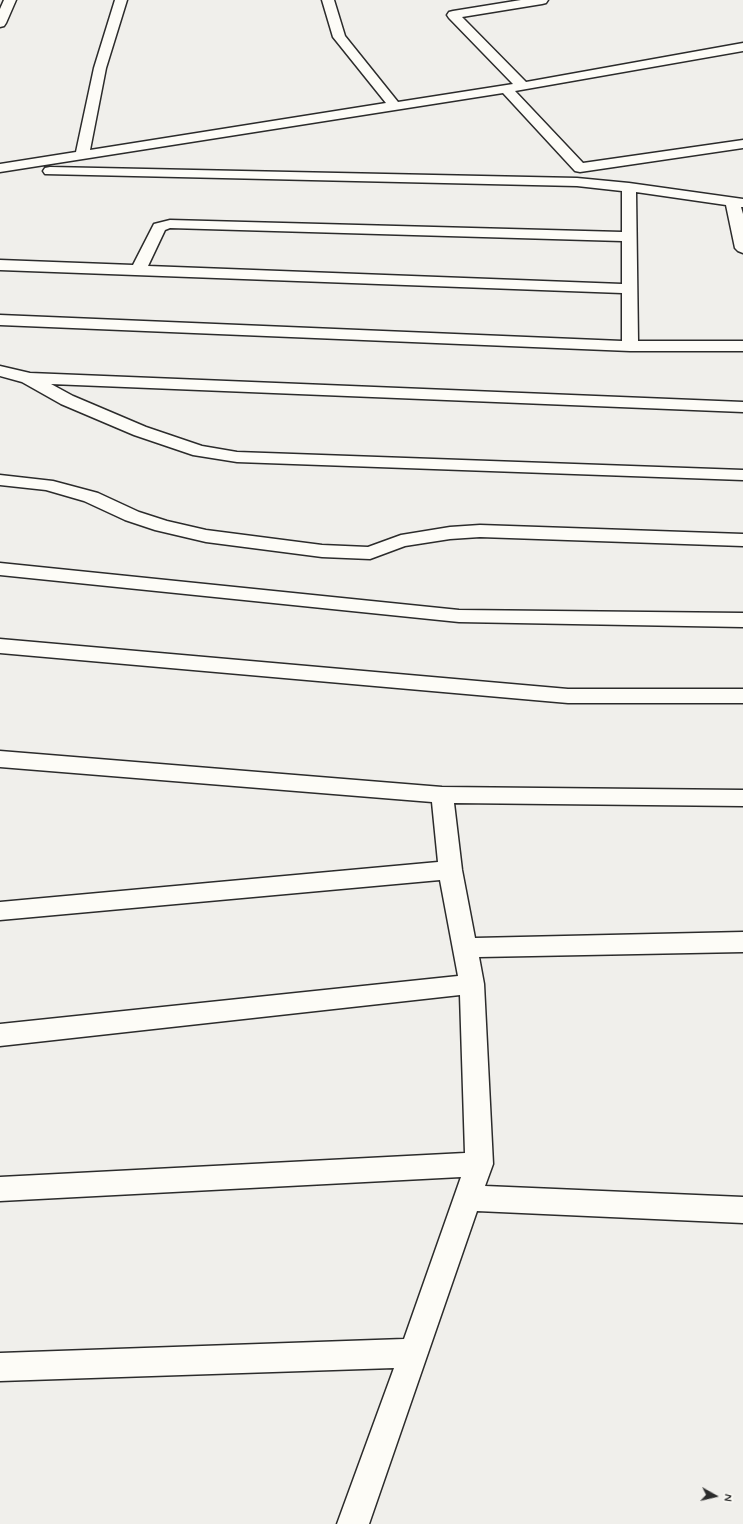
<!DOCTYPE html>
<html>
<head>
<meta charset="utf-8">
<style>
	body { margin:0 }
	#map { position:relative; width:743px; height:1524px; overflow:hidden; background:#f0efeb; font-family:Mynerve,sans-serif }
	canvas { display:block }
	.north { position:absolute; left:695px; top:1476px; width:40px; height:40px; -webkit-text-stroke:3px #fdfcf7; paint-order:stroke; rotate:98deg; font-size:11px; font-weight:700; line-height:16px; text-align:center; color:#2b2b2b }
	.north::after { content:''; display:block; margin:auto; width:14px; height:18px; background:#2b2b2b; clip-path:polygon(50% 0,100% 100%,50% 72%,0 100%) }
</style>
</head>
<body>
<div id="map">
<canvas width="743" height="1524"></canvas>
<div class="north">N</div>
</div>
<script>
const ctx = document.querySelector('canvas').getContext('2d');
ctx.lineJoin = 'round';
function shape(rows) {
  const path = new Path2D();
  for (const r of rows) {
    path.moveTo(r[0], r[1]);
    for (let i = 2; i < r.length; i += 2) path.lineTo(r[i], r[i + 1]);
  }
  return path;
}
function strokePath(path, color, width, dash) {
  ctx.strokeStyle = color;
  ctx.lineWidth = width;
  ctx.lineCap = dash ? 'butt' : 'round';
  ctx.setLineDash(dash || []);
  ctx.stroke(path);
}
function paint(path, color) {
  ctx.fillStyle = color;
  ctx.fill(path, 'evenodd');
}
const minor = shape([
	[4,0,16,0,6,23,4,26,0,27,0,9,4,0],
	[115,0,127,0,106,68,90,150,386,103,333,37,322,0,334,0,345,36,398,102,513,84,449,18,447,15,449,12,453,11,521,0,548,0,546,3,542,4,462,17,526,82,743,43,743,51,515,91,583,163,743,140,743,148,580,172,575,171,503,93,0,172,0,164,76,152,94,68,115,0],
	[50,167,577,178,629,183,743,199,743,207,741,207,743,214,743,253,738,251,735,248,726,205,636,192,638,341,743,341,743,351,630,351,0,325,0,315,622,341,622,293,0,270,0,260,133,265,154,224,170,220,622,232,622,191,577,186,45,174,43,171,45,168,50,167],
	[170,228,622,241,622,284,148,266,165,230,170,228],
	[0,366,30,373,743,402,743,412,51,384,73,396,146,427,202,446,237,452,743,470,743,480,237,462,193,455,134,435,61,404,22,382,0,376,0,366],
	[0,475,53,481,98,493,139,512,167,521,206,530,322,545,368,547,401,535,450,527,480,525,743,534,743,546,480,537,450,539,405,546,370,559,322,557,206,542,155,530,125,520,84,501,46,490,0,485,0,475],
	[0,563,459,610,743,613,743,627,459,622,0,575,0,563],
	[0,639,568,689,743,689,743,703,568,703,0,653,0,639],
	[0,751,442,787,743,790,743,806,454,803,462,870,475,938,743,932,743,952,479,957,484,984,493,1164,485,1186,743,1197,743,1223,477,1211,369,1524,337,1524,394,1368,0,1381,0,1353,404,1339,461,1177,0,1201,0,1177,465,1153,460,995,0,1046,0,1024,458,976,440,880,0,920,0,902,438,862,432,802,0,767,0,751]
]);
strokePath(minor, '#2b2b2b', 3);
paint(minor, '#fdfcf7');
</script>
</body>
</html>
